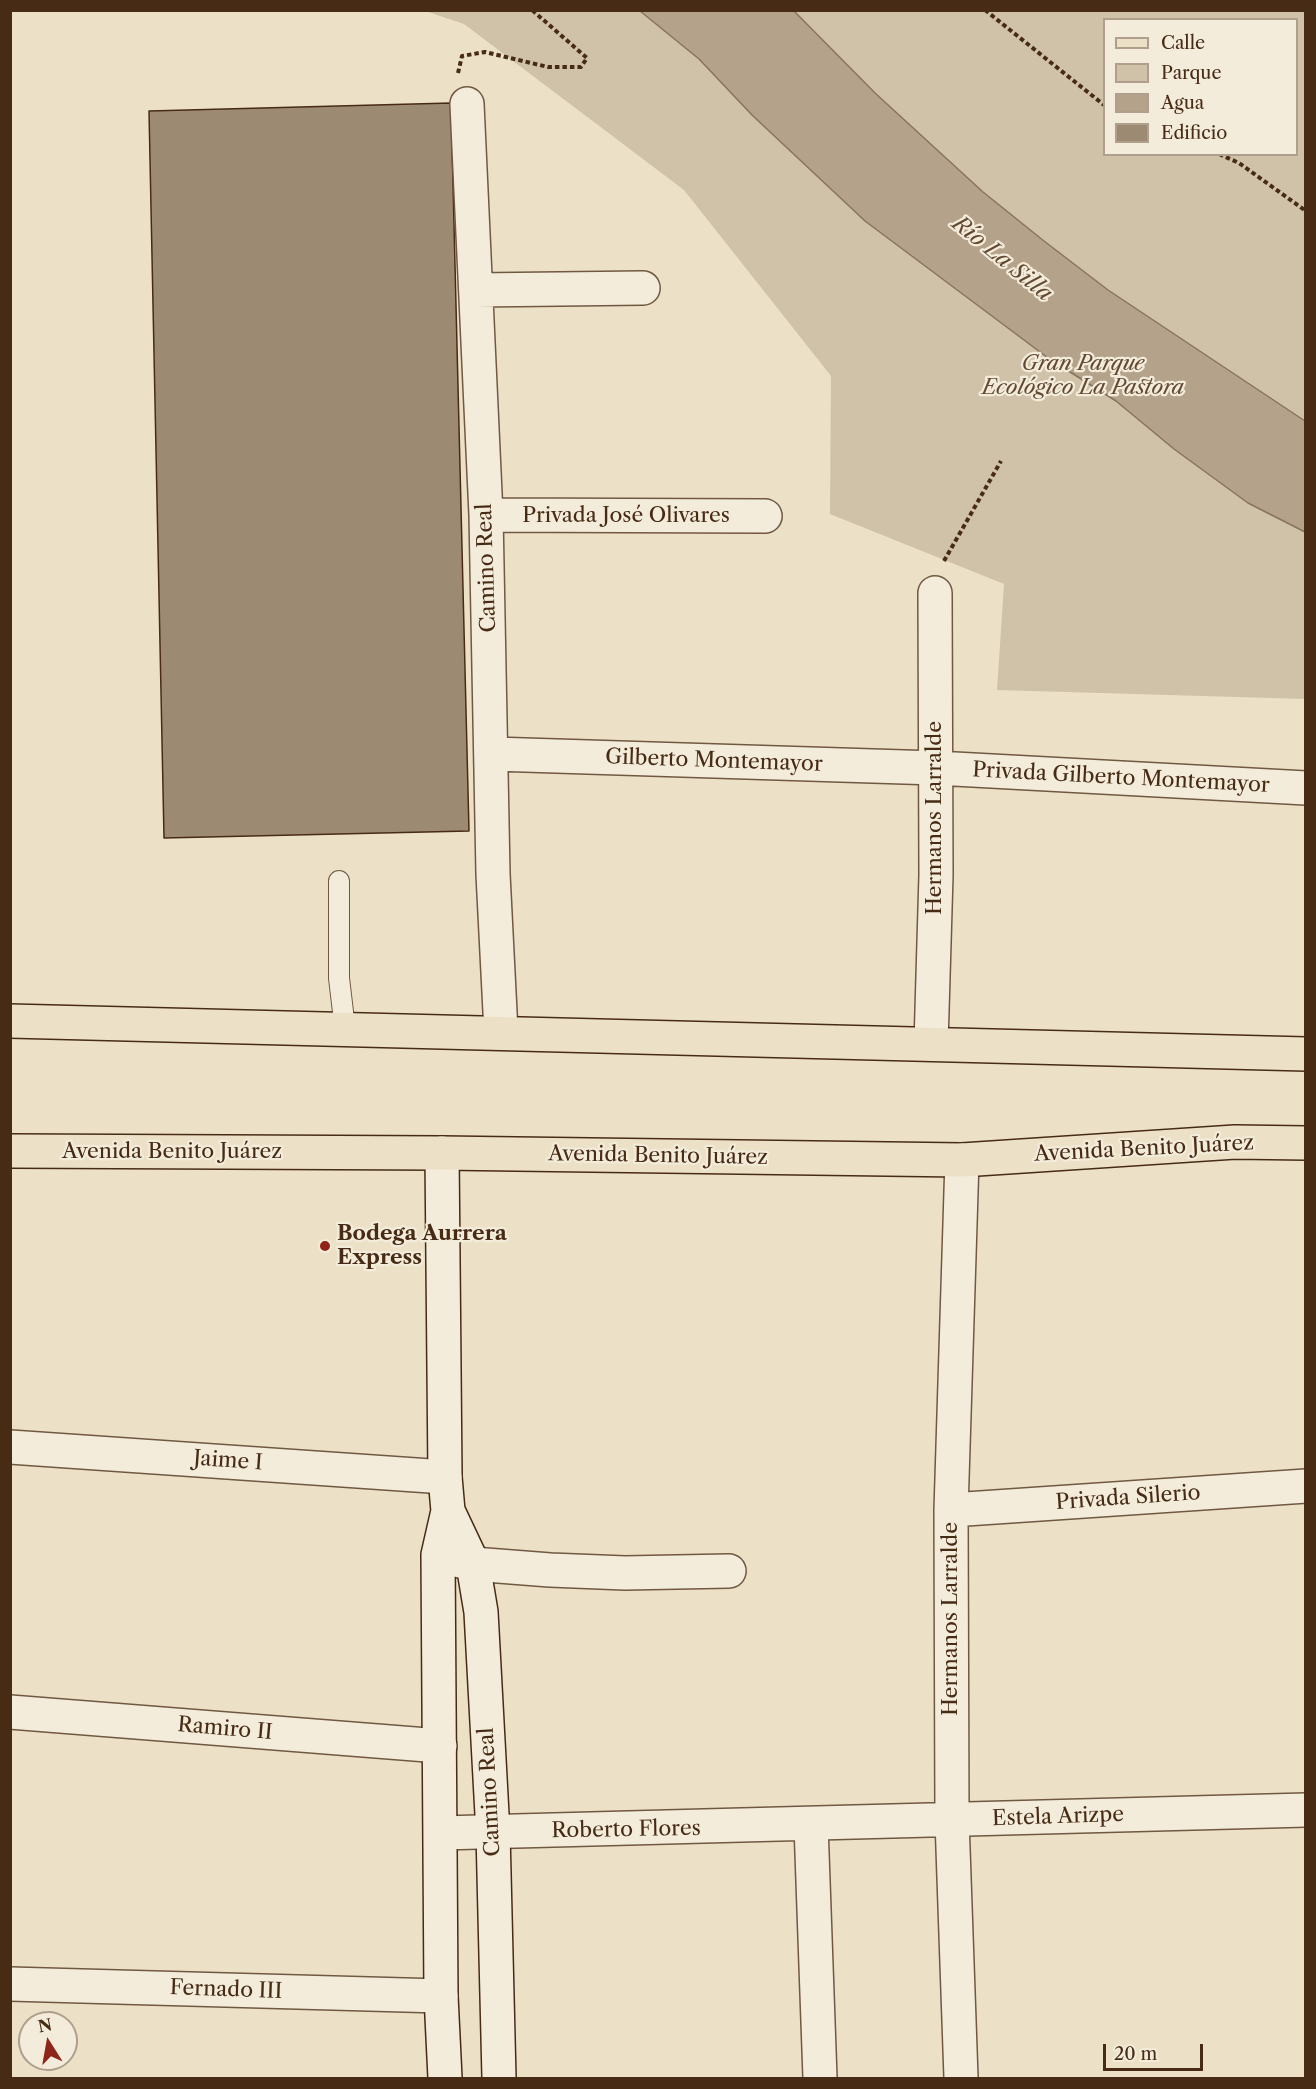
<!DOCTYPE html>
<html>
<head>
<meta charset="utf-8">
<style>
	body { margin:0 }
	#map { position:relative; width:1316px; height:2089px; overflow:hidden; background:#ece1c7; font-family:"Libre Caslon Text",serif }
	canvas { display:block }
	.frame { position:absolute; inset:0; border:12px solid #482b15; pointer-events:none }
	.legend { position:absolute; left:1103px; top:18px; width:195px; height:138px; box-sizing:border-box; background:#f3ecdb; border:2px solid #af9f8c; margin:0; padding:8px 10px; list-style:none; font-size:18px; color:#482b15 }
	.legend li { display:flex; align-items:center; gap:12px; height:30px }
	.legend b { width:30px; border:2px solid #af9f8c }
	.north { position:absolute; left:18px; top:2011px; width:60px; height:60px; box-sizing:border-box; background:#f3ecdb; border:2px solid #af9f8c; border-radius:50%; rotate:349deg; font-size:16px; font-weight:700; line-height:24px; text-align:center; color:#482b15 }
	.north::after { content:''; display:block; margin:auto; width:21px; height:27px; background:#8f2418; clip-path:polygon(50% 0,100% 100%,50% 72%,0 100%) }
	.scale { position:absolute; left:1103px; top:2044px; width:100px; height:27px; box-sizing:border-box; border:3px solid #482b15; border-top:0; padding-left:8px; font-size:18px; line-height:21px; white-space:nowrap; color:#482b15; -webkit-text-stroke:4px #f3ecdb; paint-order:stroke }
</style>
</head>
<body>
<div id="map">
<canvas width="1316" height="2089"></canvas>
<div class="frame"></div>
<ul class="legend">
<li><b style="height:8px;background:#ece1c7"></b>Calle</li>
<li><b style="height:16px;background:#d0c2a9"></b>Parque</li>
<li><b style="height:16px;background:#b4a38a"></b>Agua</li>
<li><b style="height:16px;background:#9d8a72"></b>Edificio</li>
</ul>
<div class="north">N</div>
<div class="scale">20 m</div>
</div>
<script>
const ctx = document.querySelector('canvas').getContext('2d');
ctx.lineJoin = 'round';
function paint(path, color) {
  ctx.fillStyle = color;
  ctx.fill(path, 'evenodd');
}
function shape(rows) {
  const path = new Path2D();
  for (const r of rows) {
    path.moveTo(r[0], r[1]);
    for (let i = 2; i < r.length; i += 2) path.lineTo(r[i], r[i + 1]);
  }
  return path;
}
function strokePath(path, color, width, dash) {
  ctx.strokeStyle = color;
  ctx.lineWidth = width;
  ctx.lineCap = dash ? 'butt' : 'round';
  ctx.setLineDash(dash || []);
  ctx.stroke(path);
}
function label(font, color, halo, rows, align = 'center') {
  ctx.font = font + ' "Libre Caslon Text",serif';
  ctx.lineWidth = 4.5;
  ctx.setLineDash([]);
  ctx.textBaseline = 'middle';
  ctx.strokeStyle = halo;
  ctx.fillStyle = color;
  for (const [text, x, y, turn = 0] of rows) {
    ctx.save();
    ctx.translate(x, y);
    ctx.rotate((+turn || 0) * Math.PI / 180);
    ctx.textAlign = isNaN(turn) ? turn : align;
    if (halo) ctx.strokeText(text, 0, 0);
    ctx.fillText(text, 0, 0);
    ctx.restore();
  }
}
const green = shape([
	[425,11,1305,11,1305,699,997,690,1004,584,830,514,831,376,684,190,464,24],
	[1104,20,1296,20,1296,154,1104,154]
]);
const water = shape([
	[640,11,794,11,875,93,983,192,1044,241,1108,290,1305,421,1305,532,1248,503,1174,449,1116,401,1048,358,865,221,752,115,699,59,640,11]
]);
const building = shape([
	[451,103,469,831,164,838,149,111,451,103]
]);
const path = shape([
	[985,10,1104,105],
	[458,73,462,56,485,52,548,67,581,67,587,58,532,10],
	[1219,154,1239,163,1306,211],
	[944,561,1001,461]
]);
const lane = shape([
	[339,881,339,978,345,1029]
]);
const street = shape([
	[467,104,486,515,493,874,501,1032],
	[476,290,643,288],
	[486,515,765,516],
	[493,754,936,768,1306,788],
	[931,1044,936,875,935,593],
	[10,1447,445,1477],
	[951,1510,1306,1486],
	[447,1558,473,1564,550,1570,625,1573,729,1571],
	[10,1712,440,1746],
	[811,1825,820,2078],
	[441,1833,1306,1810],
	[10,1984,441,1996],
	[961,2078,952,1820,951,1510,962,1160]
]);
const secondary = shape([
	[442,1153,445,1477,448,1511,438,1555,441,1996,445,2078],
	[448,1511,473,1564,481,1612,493,1833,499,2078]
]);
const primary = shape([
	[10,1021,1306,1054],
	[10,1151,442,1153,962,1160,1235,1142,1306,1143]
]);
const markers = [
	[325,1246,6,"#8f2418"]
];
const parkNames = [
	["Gran Parque",1083,364],
	["Ecológico La Pastora",1083,388]
];
const streetNames = [
	["Privada José Olivares",626,516],
	["Camino Real",487,568,-92],
	["Gilberto Montemayor",714,761,2],
	["Privada Gilberto Montemayor",1121,778,3],
	["Hermanos Larralde",935,818,-90],
	["Avenida Benito Juárez",1144,1149,-3],
	["Avenida Benito Juárez",172,1152],
	["Avenida Benito Juárez",658,1156,1],
	["Jaime I",228,1461,4],
	["Privada Silerio",1128,1498,-4],
	["Hermanos Larralde",951,1619,-90],
	["Ramiro II",225,1729,5],
	["Camino Real",490,1792,-93],
	["Estela Arizpe",1058,1817,-2],
	["Roberto Flores",626,1830,-1],
	["Fernado III",226,1990,2]
];
const poiNames = [
	["Bodega Aurrera",337,1234],
	["Express",337,1258]
];
const waterNames = [
	["Río La Silla",1002,259,39]
];
paint(green, '#d0c2a9');
paint(water, '#b4a38a');
strokePath(water, '#89735b', 1.5);
paint(building, '#9d8a72');
strokePath(building, '#482b15', 1.5);
strokePath(lane, '#715842', 22);
strokePath(street, '#715842', 36);
strokePath(secondary, '#482b15', 36);
strokePath(primary, '#482b15', 36);
strokePath(path, '#482b15', 4, [4.5, 3]);
strokePath(lane, '#f3ecdb', 20);
strokePath(street, '#f3ecdb', 33);
strokePath(secondary, '#f3ecdb', 33);
strokePath(primary, '#ece1c7', 33);
for (const [x, y, r, color] of markers) {
  const dot = new Path2D();
  dot.arc(x, y, r, 0, 2 * Math.PI);
  ctx.fillStyle = color;
  ctx.fill(dot);
  strokePath(dot, '#f3ecdb', 2);
}
label('italic 21px', '#634933', '#f3ecdb', parkNames);
label('21px', '#482b15', '#f3ecdb', streetNames);
label('bold 21px', '#482b15', '#f3ecdb', poiNames, 'left');
label('italic 22px', '#634932', '#f3ecdb', waterNames);
</script>
</body>
</html>
